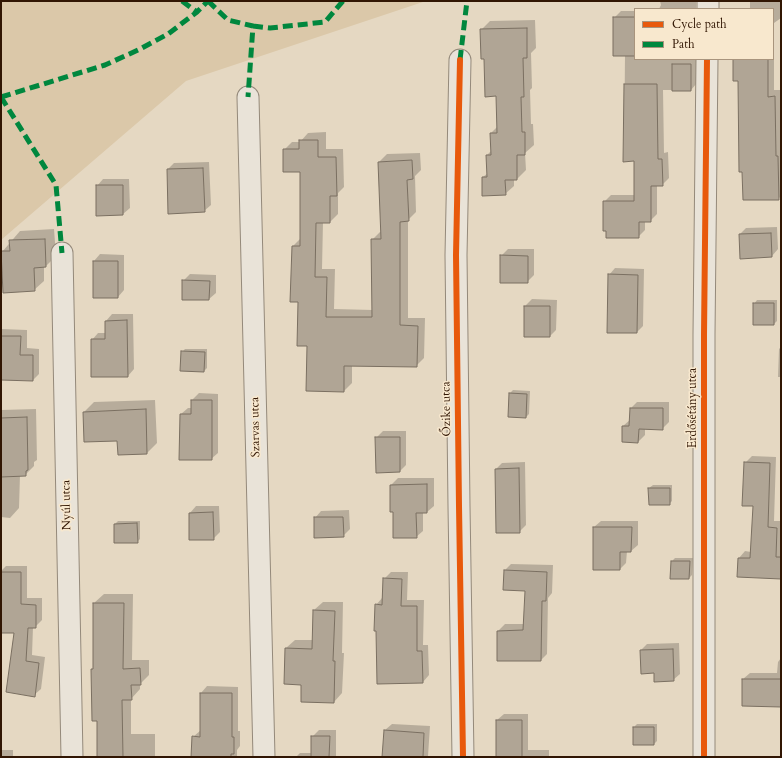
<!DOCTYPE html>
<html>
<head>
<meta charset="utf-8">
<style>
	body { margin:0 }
	#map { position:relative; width:782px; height:758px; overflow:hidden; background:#e5d8c2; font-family:Cardo,serif }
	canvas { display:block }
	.frame { position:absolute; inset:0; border:2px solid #311603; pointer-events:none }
	.legend { position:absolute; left:634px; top:8px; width:140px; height:52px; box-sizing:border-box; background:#f8e8ce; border:1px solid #a8947d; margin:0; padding:5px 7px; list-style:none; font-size:12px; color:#311603 }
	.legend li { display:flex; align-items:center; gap:8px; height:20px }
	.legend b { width:20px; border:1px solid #a8947d }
</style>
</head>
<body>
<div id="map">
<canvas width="782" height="758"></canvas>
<div class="frame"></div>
<ul class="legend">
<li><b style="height:5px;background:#e8590c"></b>Cycle path</li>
<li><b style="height:5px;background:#00873e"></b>Path</li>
</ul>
</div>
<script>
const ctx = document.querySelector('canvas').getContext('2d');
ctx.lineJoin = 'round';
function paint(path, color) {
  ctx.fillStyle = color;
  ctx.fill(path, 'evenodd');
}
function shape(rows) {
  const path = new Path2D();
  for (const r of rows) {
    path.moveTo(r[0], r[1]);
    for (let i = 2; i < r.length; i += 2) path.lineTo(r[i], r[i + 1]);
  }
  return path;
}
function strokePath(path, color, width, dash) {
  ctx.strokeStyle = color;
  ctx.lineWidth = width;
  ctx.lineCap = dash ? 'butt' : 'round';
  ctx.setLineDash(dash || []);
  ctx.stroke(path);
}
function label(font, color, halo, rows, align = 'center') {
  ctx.font = font + ' Cardo,serif';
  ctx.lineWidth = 3;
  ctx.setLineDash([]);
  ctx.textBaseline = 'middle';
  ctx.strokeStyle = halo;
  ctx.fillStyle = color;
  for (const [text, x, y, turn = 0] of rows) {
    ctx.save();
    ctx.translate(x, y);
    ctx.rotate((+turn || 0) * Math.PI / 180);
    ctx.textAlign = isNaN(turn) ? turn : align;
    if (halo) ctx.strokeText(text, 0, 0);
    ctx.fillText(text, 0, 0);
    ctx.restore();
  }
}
const green = shape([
	[1,1,426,1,186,81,1,240]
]);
const shadow = shape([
	[660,1,696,1,696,9,659,9,661,5],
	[750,1,781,1,781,18,774,23,774,90,781,90,781,196,778,199,739,80,734,59,773,59,773,9,750,9],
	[621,11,635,11,635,59,697,59,697,83,691,90,663,90,664,153,668,152,669,178,662,185,657,185,657,214,650,221,645,221,645,230,638,237,604,202,611,195,635,195,635,160,624,161,625,55,614,18],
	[535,20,536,48,531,53,532,88,530,90,531,124,533,124,534,145,525,153,526,170,517,179,514,179,514,186,505,194,483,177,488,173,487,155,492,150,491,133,497,127,497,95,485,58,481,30,490,21],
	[326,132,326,149,343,149,344,187,338,193,338,214,330,222,323,222,322,269,335,269,334,309,373,310,372,240,380,232,382,232,379,162,387,154,420,153,421,170,415,176,416,212,408,220,408,318,425,318,424,358,416,366,352,365,352,383,344,391,308,345,299,301,293,246,301,238,301,171,284,150,292,142,300,142,308,133],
	[209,162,211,205,204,211,168,169,174,163],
	[103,179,129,179,130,208,123,214,97,214,97,186],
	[777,227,778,249,772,256,740,234,746,228],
	[54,229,56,256,46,266,44,266,44,281,34,290,2,252,20,231],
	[508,249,534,249,534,275,527,282,501,256],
	[100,254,124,255,124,290,118,297,94,297,94,261],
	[615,268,644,269,643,326,637,332,609,275],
	[190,274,216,275,216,293,209,299,183,281],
	[532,299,557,300,556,330,550,336,525,306],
	[757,300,777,300,777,321,774,324,754,324,754,304],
	[112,314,133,314,134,369,128,376,92,340,98,333,106,333,106,321],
	[1,329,27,330,27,348,39,349,39,374,33,380,1,379],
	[781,347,781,377,778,377,779,349],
	[185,349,207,349,207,368,204,371,182,352],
	[513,390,530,391,529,414,526,417,510,393],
	[199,393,218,394,218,453,211,459,181,414,188,408,192,408,192,400],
	[155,400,157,443,147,453,118,440,85,441,84,412,94,402],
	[637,402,669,402,669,422,662,429,645,428,645,435,638,442,623,441,623,426,631,419,631,408],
	[36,409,37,460,34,462,34,466,25,475,20,475,19,508,10,518,1,517,1,410],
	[383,431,406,431,406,465,400,471,376,438],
	[752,456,776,457,774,521,781,521,781,578,738,576,739,558,745,551,751,552,754,505,745,463],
	[525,462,526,525,519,532,496,469,502,463],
	[398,478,434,478,434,506,427,512,423,512,423,531,416,537,394,511,391,511,391,485],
	[653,485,672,485,672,501,669,504,649,488],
	[196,506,219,506,220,532,213,539,190,513],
	[349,510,350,529,343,536,315,518,321,511],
	[118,521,140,521,140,539,137,542,115,524],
	[601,521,638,521,638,545,631,551,627,551,626,563,620,569,594,527],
	[675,558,693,558,692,575,689,578,672,561],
	[511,564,553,565,552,593,548,598,547,654,541,660,498,631,505,624,524,624,526,590,505,570],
	[6,566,27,566,27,598,42,598,42,620,35,627,33,627,32,655,45,657,41,689,34,695,15,632,1,632,1,571],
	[391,572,408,572,407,600,424,600,423,645,428,645,429,675,423,682,376,605,382,598,384,579],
	[104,594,133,594,132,660,149,660,149,675,140,684,140,689,131,699,131,734,155,734,155,757,98,757,98,720,92,669,94,668,94,603],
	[323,602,343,602,342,653,344,653,342,693,334,702,302,684,286,648,295,640,313,640,314,610],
	[679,643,680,674,673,680,655,672,641,650,647,644],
	[781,658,781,706,743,679,750,673,777,673,778,662],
	[207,686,238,687,238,731,240,731,240,746,237,750,237,757,192,757,193,737,201,730,201,693],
	[504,714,528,714,528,750,549,750,549,757,497,757,497,720],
	[392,724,430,726,428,756,427,757,383,757,385,730],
	[637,724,657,724,657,741,654,744,634,727],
	[319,730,336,730,336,757,296,757,300,753,312,753,312,737],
	[1,750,13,750,13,757,1,757]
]);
const building = shape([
	[613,17,635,17,635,56,613,56,613,17],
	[527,28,527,58,523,58,524,97,521,97,522,132,525,132,525,155,517,155,517,180,505,180,506,195,482,196,482,177,487,177,486,155,491,155,490,133,497,133,496,96,485,97,484,59,481,59,480,29,527,28],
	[733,59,768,59,768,97,775,96,776,156,778,156,779,200,743,200,742,172,739,172,738,81,733,81,733,59],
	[672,64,691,64,691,91,672,91,672,64],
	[624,84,657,84,658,159,662,159,663,186,651,186,651,222,639,222,639,238,606,238,606,231,603,231,603,201,634,201,634,161,623,162,624,84],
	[299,140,318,140,318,157,336,157,337,196,330,196,330,223,316,223,315,277,327,277,326,317,372,317,371,239,381,239,378,162,412,160,413,179,407,180,409,221,400,222,400,325,418,326,417,367,344,366,344,392,306,391,307,346,297,346,298,302,290,302,292,246,300,246,300,172,283,172,283,149,299,149,299,140],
	[203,168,205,212,168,214,167,169,203,168],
	[96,185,123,185,123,215,96,216,96,185],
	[771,233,772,257,740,259,739,234,771,233],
	[45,239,46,267,34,268,35,291,3,293,1,251,10,251,9,240,45,239],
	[500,255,528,256,528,283,500,283,500,255],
	[93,261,118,261,118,298,93,298,93,261],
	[608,274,638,275,637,333,607,333,608,274],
	[182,280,210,281,209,300,182,300,182,280],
	[753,303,774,303,774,325,753,325,753,303],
	[524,306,550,306,550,337,524,337,524,306],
	[127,320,128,377,91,377,91,339,105,339,105,321,127,320],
	[1,336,21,336,20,355,33,355,33,381,1,380,1,336],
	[181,351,205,352,204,372,180,371,181,351],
	[509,393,527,394,526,418,508,417,509,393],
	[191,400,212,400,212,460,179,460,180,414,191,414,191,400],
	[630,408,663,408,663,430,639,429,638,443,622,442,622,426,629,426,630,408],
	[146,409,147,454,118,455,117,441,84,442,83,412,146,409],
	[27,417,28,470,26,471,26,476,1,477,1,418,27,417],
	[375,437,400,437,400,472,376,473,375,437],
	[744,462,770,463,768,527,777,528,776,557,781,557,781,579,737,577,738,558,750,558,753,506,742,506,744,462],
	[519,468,520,533,496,533,495,469,519,468],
	[427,484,427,513,416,513,417,538,393,538,393,512,390,512,390,485,427,484],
	[648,488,670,488,670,505,649,505,648,488],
	[213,512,214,540,189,540,189,513,213,512],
	[314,517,343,517,344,537,314,538,314,517],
	[137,523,138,543,114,543,114,524,137,523],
	[593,527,632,527,631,552,620,552,620,570,593,570,593,527],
	[671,561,690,561,689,579,670,579,671,561],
	[504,570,547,572,546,601,542,601,541,661,497,661,497,631,523,630,525,591,503,590,504,570],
	[1,572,21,572,21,604,36,605,36,628,28,628,26,661,39,663,35,697,6,692,14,633,1,633,1,572],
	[383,578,402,579,401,606,417,606,417,651,422,651,423,683,377,684,376,631,374,631,375,604,382,605,383,578],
	[93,603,124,603,123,669,140,668,141,685,131,685,132,700,122,700,123,757,97,757,97,721,92,721,91,669,93,669,93,603],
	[313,610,335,611,333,661,335,661,334,703,301,702,301,685,284,684,285,648,312,649,313,610],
	[673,649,674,681,654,682,654,673,641,674,640,650,673,649],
	[742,679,781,679,781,707,742,706,742,679],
	[200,693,232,693,232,737,234,737,234,754,231,754,231,757,191,757,192,736,200,737,200,693],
	[496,720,522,720,522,757,496,757,496,720],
	[633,727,654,727,654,745,633,745,633,727],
	[384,730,424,733,423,757,382,757,384,730],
	[311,736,330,736,329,757,311,757,311,736]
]);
const minor = shape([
	[708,9,708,1],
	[460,60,456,255,459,506,463,757],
	[248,97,264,757],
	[62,253,72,757],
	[704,757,704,334,707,59]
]);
const quiet = shape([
	[182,1,197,12],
	[208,1,228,20,253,26,248,97],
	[253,26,270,28,325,22,343,1],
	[460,60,467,1],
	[1,97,105,65,138,50,168,34,197,12,208,1],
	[1,97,56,185,62,253]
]);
const cycleway = shape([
	[460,60,456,255,459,506,463,757],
	[704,757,704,334,707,59]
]);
const streetNames = [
	["Erdősétány utca",693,408,-90],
	["Őzike utca",447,409,-91],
	["Szarvas utca",256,427,-91],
	["Nyúl utca",67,505,-91]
];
paint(green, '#dbc8a9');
paint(shadow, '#0003');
paint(building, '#b0a595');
strokePath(building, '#7a6f61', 1);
strokePath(minor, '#94897a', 23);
strokePath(minor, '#e9e3d8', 21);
strokePath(quiet, '#00873e', 5, [10, 5]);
strokePath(cycleway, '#e8590c', 6);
label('12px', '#311603', '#f8e8ce', streetNames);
</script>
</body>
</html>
